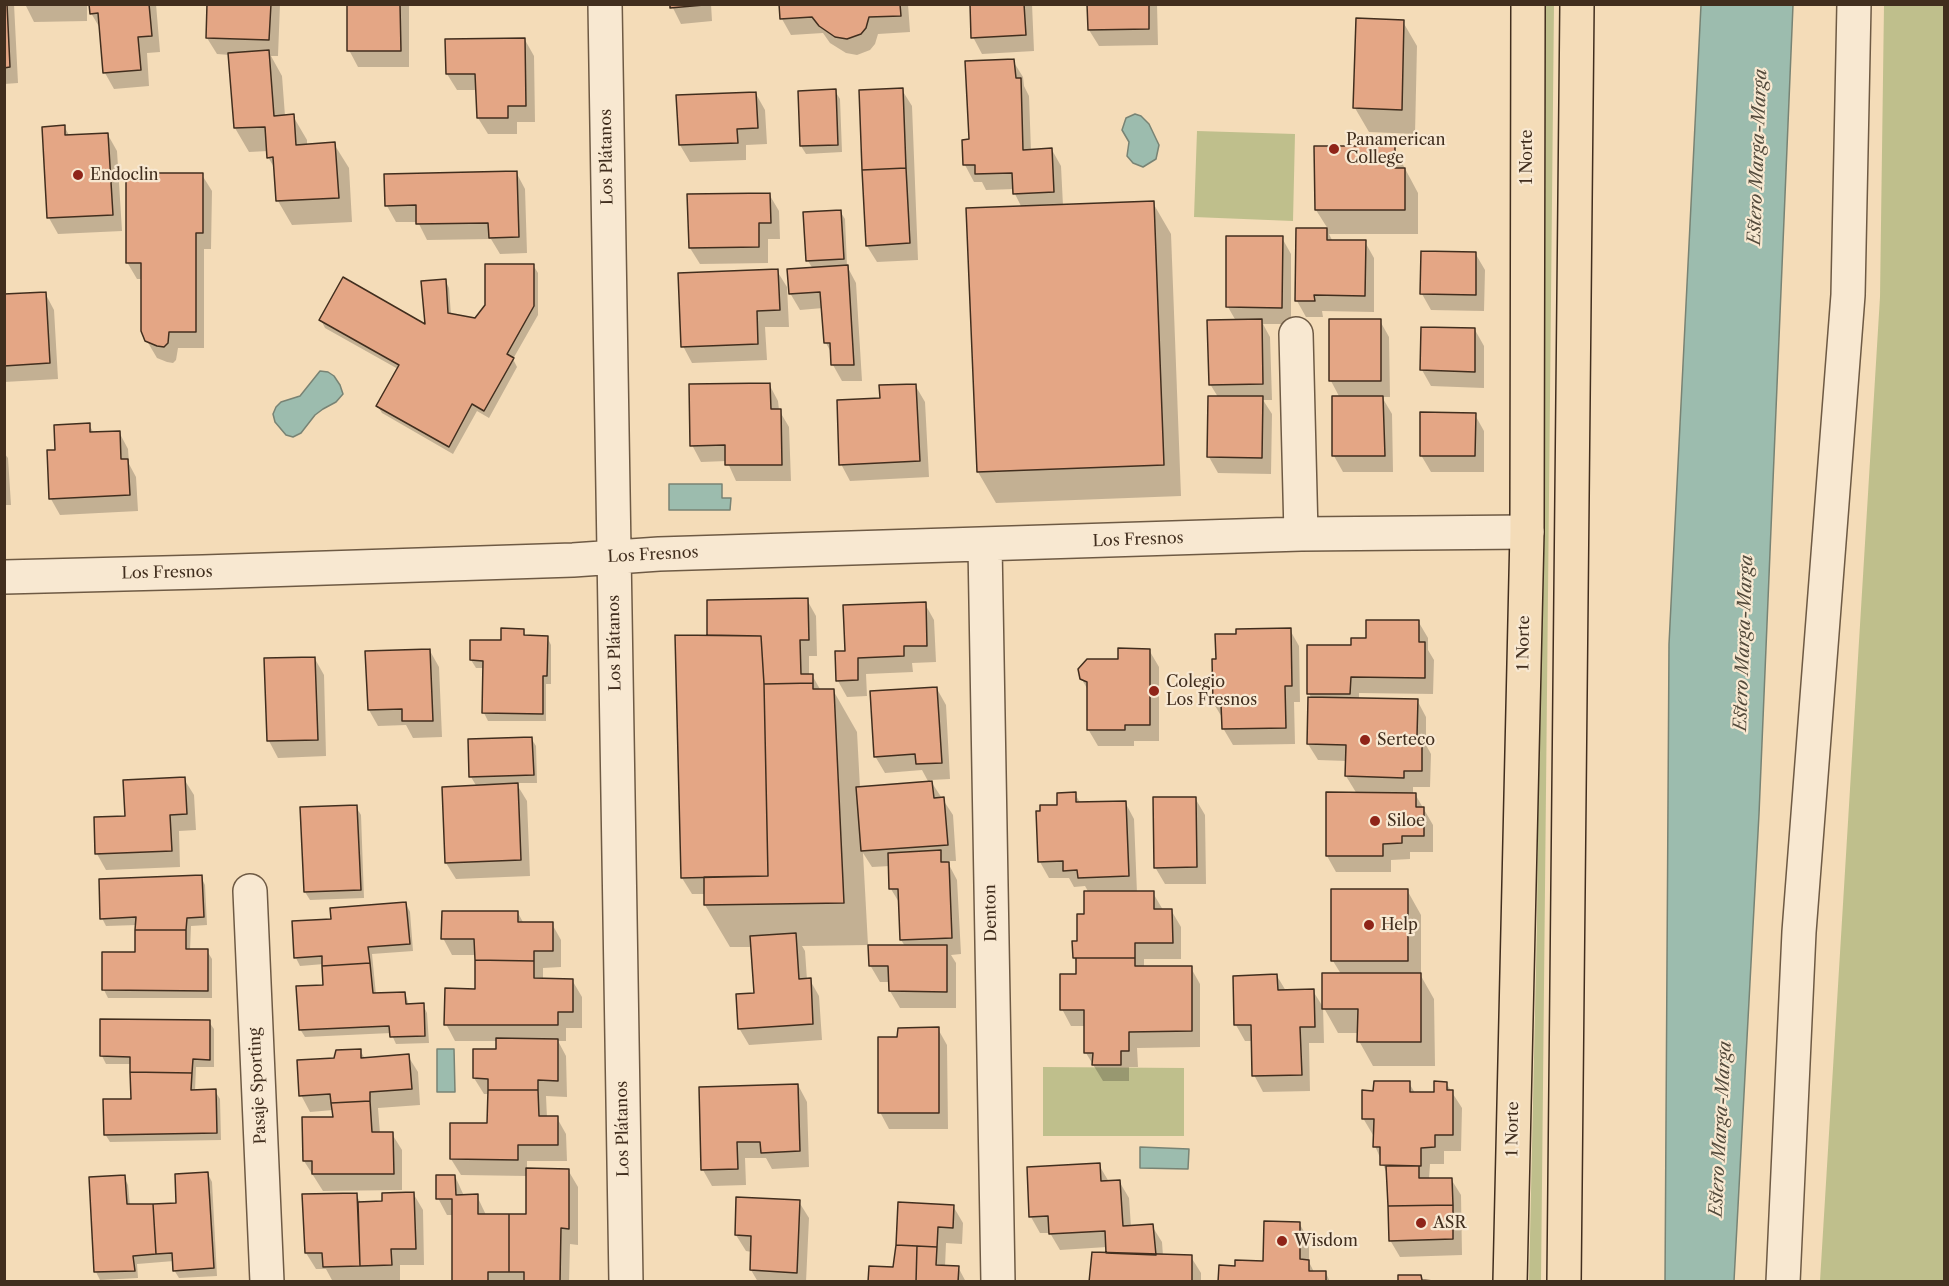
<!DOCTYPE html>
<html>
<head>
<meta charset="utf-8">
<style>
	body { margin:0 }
	#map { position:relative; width:1949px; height:1286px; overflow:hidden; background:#f4dcb8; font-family:"Libre Caslon Text",serif }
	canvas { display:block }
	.frame { position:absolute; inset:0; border:6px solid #412e1e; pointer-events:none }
</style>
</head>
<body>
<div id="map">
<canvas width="1949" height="1286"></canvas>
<div class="frame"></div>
</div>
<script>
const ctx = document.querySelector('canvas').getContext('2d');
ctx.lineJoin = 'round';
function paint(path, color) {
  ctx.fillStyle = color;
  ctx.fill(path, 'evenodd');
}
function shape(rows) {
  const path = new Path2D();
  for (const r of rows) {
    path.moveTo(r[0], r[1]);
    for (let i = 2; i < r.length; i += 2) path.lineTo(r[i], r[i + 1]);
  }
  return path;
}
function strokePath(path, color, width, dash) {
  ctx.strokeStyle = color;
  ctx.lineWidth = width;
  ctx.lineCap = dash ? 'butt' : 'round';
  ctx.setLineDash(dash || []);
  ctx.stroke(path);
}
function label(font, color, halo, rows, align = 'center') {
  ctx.font = font + ' "Libre Caslon Text",serif';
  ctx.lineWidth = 4.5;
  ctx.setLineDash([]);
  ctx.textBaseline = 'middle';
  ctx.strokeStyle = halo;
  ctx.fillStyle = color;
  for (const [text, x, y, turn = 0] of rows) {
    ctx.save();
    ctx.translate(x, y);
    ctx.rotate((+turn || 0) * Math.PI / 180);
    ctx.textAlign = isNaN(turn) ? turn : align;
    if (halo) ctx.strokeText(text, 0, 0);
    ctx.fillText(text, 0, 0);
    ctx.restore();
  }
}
const green = shape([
	[1554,4,1541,1281,1529,1282,1537,923,1545,5],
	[1884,5,1944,5,1944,1281,1820,1281,1880,297],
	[1197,131,1295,134,1293,221,1194,217],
	[1043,1067,1184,1068,1184,1136,1043,1136]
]);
const water = shape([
	[1701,5,1793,5,1759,814,1734,1281,1665,1282,1669,644,1701,5],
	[1135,114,1141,116,1149,124,1159,145,1156,159,1143,167,1133,163,1127,156,1129,142,1122,130,1126,118,1135,114],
	[320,371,328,372,334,376,340,385,343,394,336,402,323,409,315,415,301,433,293,437,286,435,275,422,273,414,276,407,281,402,300,396,320,371],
	[669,484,722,484,722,498,731,498,730,510,669,510,669,484],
	[437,1049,454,1049,455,1092,437,1092,437,1049],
	[1140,1147,1189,1149,1188,1169,1140,1168,1140,1147]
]);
const shadow = shape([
	[4,4,14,4,18,83,4,84],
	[25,4,87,4,87,21,34,22],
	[90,4,156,4,160,52,147,53,149,86,114,89,105,73,101,30,91,13],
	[209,4,280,4,278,56,271,56,282,76,285,116,293,116,307,140,307,146,334,144,349,168,352,222,292,225,278,201,275,169,268,157,268,151,249,152,235,128,230,55,217,54,207,38],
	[349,4,409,4,409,67,358,67,349,50],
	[671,4,711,4,712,21,681,24],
	[781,4,908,4,910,32,878,34,875,44,870,50,857,55,846,53,830,43,823,33,791,35,782,19],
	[971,4,1032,4,1034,51,982,54,973,37],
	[1089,4,1157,4,1158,45,1099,46,1089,30],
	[1403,22,1417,46,1415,134,1369,132,1355,108],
	[525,40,534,56,535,122,517,122,517,134,488,134,478,118,477,90,457,90,447,74],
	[1013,61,1023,77,1024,86,1029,96,1031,151,1052,150,1061,166,1063,206,1153,203,1171,234,1181,496,996,503,978,472,1022,208,1015,194,1014,189,986,190,982,182,974,182,965,165,964,141,970,141],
	[902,90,912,106,918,260,877,262,867,246],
	[835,91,840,99,842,152,806,154,801,146],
	[756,94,765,110,767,144,746,145,746,160,690,162,680,145,678,96],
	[64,126,70,137,108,135,117,151,122,231,58,234,49,218],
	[1394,148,1418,193,1418,234,1329,234,1333,242,1365,242,1374,258,1374,312,1322,311,1323,317,1306,317,1297,301,1297,230,1328,229,1316,210],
	[516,172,525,189,527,253,500,254,491,239,427,240,418,222,396,222,387,206],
	[202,175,212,191,211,249,204,249,204,348,178,348,176,360,173,363,167,362,157,358,147,341,143,279,137,279,127,262],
	[769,194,779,211,780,239,768,239,768,263,700,264,690,248],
	[840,211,845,219,847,266,856,283,862,381,842,381,833,365,832,354,826,343,823,308,800,310,790,293,813,269,808,261],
	[1228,238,1282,238,1291,254,1291,324,1263,324,1270,337,1272,400,1263,400,1272,414,1271,474,1218,473,1209,457,1218,397,1210,384,1236,321,1228,307],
	[1475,253,1485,270,1484,311,1431,310,1422,294],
	[533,265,538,273,538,315,513,359,517,367,489,418,477,411,453,454,382,413,377,405,398,369,325,328,321,320,427,326,445,280,449,288,451,315,476,320],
	[777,271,787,287,789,327,765,327,767,360,692,363,683,346],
	[45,293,54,310,58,379,4,382,4,296],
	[1380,321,1389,337,1390,397,1382,397,1392,414,1393,472,1343,472,1334,456,1340,398,1331,381],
	[1475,330,1484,346,1484,388,1431,386,1422,370],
	[769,384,778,401,779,410,789,427,791,481,736,481,727,461,701,462,692,445],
	[915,385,925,402,929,477,850,481,841,464,881,400],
	[1475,415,1484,431,1484,472,1431,472,1421,455],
	[89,424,94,434,119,432,128,449,129,464,136,477,138,511,60,515,51,499,57,451],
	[4,453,8,458,11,505,4,505],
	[807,600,816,616,817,656,809,656,809,675,812,675,821,691,833,690,857,732,860,788,929,783,922,770,885,773,875,756,937,689,946,705,950,779,930,780,953,815,956,861,947,861,957,880,961,954,951,955,956,963,956,1008,900,1008,890,991,890,982,880,982,870,965,905,946,901,940,900,904,891,889,890,866,872,867,863,853,868,945,802,946,805,951,807,980,810,980,819,996,822,1040,749,1045,739,1028,755,994,753,947,730,947,705,905,705,894,692,894,682,878,709,636,708,601],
	[925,604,934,620,936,662,912,663,913,672,866,674,867,696,847,697,838,681,846,652],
	[1418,621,1428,638,1428,650,1434,660,1433,694,1359,693,1359,699,1417,700,1426,717,1426,745,1431,754,1430,787,1413,787,1413,794,1415,794,1433,825,1433,852,1410,852,1410,859,1391,860,1391,872,1336,872,1327,856,1357,794,1346,776,1347,761,1318,760,1308,744,1311,698,1309,693,1353,647,1368,639],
	[523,630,526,637,547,637,551,645,551,684,546,684,546,721,488,721,484,713,484,668,476,668,471,660],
	[1290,630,1299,646,1300,702,1294,702,1295,744,1233,745,1223,728,1223,719,1214,704,1214,660],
	[1149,650,1159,667,1159,741,1134,741,1134,746,1098,746,1088,729,1088,690,1081,678],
	[430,651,439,667,442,737,413,738,406,725,378,726,369,710],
	[315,659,324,675,326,756,278,758,269,741,266,660],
	[531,738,536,746,537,783,516,783,527,801,530,876,456,879,446,863,443,788,477,787,471,777],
	[184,779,194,795,196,830,179,831,180,867,106,870,97,854,127,817],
	[1075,794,1081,804,1125,802,1134,819,1137,893,1153,893,1163,910,1171,910,1181,927,1181,959,1144,959,1144,968,1191,968,1200,984,1200,1047,1137,1048,1138,1067,1129,1067,1129,1081,1103,1081,1086,1053,1086,1026,1071,1026,1062,1009,1078,976,1078,964,1074,958,1086,915,1089,893,1085,886,1074,887,1069,878,1049,878,1040,862,1037,812,1059,806],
	[1195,798,1205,815,1206,884,1165,884,1155,867],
	[356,807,361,815,364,898,310,900,305,892],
	[201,877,205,885,207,925,191,926,190,951,207,951,212,959,212,998,108,998,104,990,136,953,137,925,106,926,102,918],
	[1407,890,1421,915,1421,976,1434,999,1435,1066,1373,1066,1359,1041,1359,1033,1338,1033,1324,1008,1341,974,1333,961],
	[406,904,410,912,413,951,372,954,376,995,405,993,409,1005,423,1005,427,1013,429,1043,396,1044,391,1033,305,1037,300,1029,325,986,324,964,300,966,296,958,332,920],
	[518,913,524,924,552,924,561,940,561,967,543,968,543,980,572,980,582,997,582,1028,566,1028,566,1041,558,1041,566,1056,567,1097,546,1096,547,1118,557,1118,566,1134,567,1161,527,1161,527,1170,568,1170,578,1187,578,1245,570,1244,569,1282,454,1282,453,1215,447,1215,438,1198,455,1176,464,1196,477,1196,486,1215,527,1215,527,1176,461,1175,451,1159,488,1125,489,1094,484,1094,474,1078,498,1051,497,1041,455,1041,446,1024,476,990,476,955,452,955,443,938],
	[1277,976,1286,991,1313,991,1323,1007,1324,1043,1309,1043,1310,1091,1263,1092,1254,1075,1253,1041,1245,1041,1236,1025],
	[209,1022,214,1029,214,1067,196,1067,195,1091,215,1091,220,1099,221,1140,110,1142,105,1134,132,1100,131,1064,106,1064,102,1056],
	[938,1029,947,1045,948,1129,889,1129,880,1112,899,1038],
	[360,1050,365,1059,408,1056,418,1072,420,1105,378,1108,380,1134,392,1134,402,1150,402,1190,323,1191,304,1161,334,1119,333,1110,310,1112,301,1095,335,1059],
	[1409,1083,1415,1093,1435,1094,1446,1083,1462,1108,1461,1151,1444,1151,1444,1164,1430,1164,1429,1179,1451,1179,1461,1195,1462,1255,1400,1257,1390,1240,1388,1176,1375,1146,1375,1135,1373,1135,1363,1118,1375,1092],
	[798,1085,807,1102,809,1167,772,1169,766,1158,745,1158,746,1185,712,1186,703,1170],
	[1099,1165,1109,1182,1119,1181,1129,1198,1131,1227,1152,1226,1162,1242,1163,1256,1191,1257,1201,1273,1201,1282,1091,1282,1107,1255,1107,1247,1060,1250,1050,1233,1040,1233,1031,1217],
	[208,1174,212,1182,217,1276,179,1278,174,1270,174,1261,137,1264,138,1278,100,1280,96,1272,90,1179,124,1177,128,1185,130,1206,178,1204],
	[413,1193,423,1210,424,1265,400,1265,400,1281,333,1282,326,1269,316,1269,306,1253,356,1195,361,1203,383,1203],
	[799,1202,809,1218,806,1282,758,1282,751,1270,752,1252,746,1251,736,1235],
	[953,1206,963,1223,962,1244,946,1243,945,1267,958,1267,966,1282,870,1282,895,1269],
	[1299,1223,1309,1240,1309,1262,1314,1272,1326,1273,1330,1282,1220,1282,1237,1267,1264,1262]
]);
const building = shape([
	[4,4,7,4,10,67,4,68,4,4],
	[89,4,149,4,152,36,138,37,141,70,103,73,98,13,90,14,89,4],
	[207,4,271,4,269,40,206,38,207,4],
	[347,4,400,4,401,51,347,51,347,4],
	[670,4,704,4,704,5,670,8,670,4],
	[779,4,900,4,901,16,869,17,866,28,861,34,847,39,835,37,819,26,812,17,780,19,779,4],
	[970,4,1024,4,1026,35,971,38,970,4],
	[1087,4,1149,4,1149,29,1088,30,1087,4],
	[1356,18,1404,20,1402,110,1353,108,1356,18],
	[525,38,526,106,508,106,508,118,477,118,475,74,446,74,445,39,525,38],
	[269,50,274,116,294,114,296,145,335,142,339,198,276,201,273,157,267,158,265,127,234,128,228,53,269,50],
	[1014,59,1016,78,1021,78,1023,150,1052,148,1054,192,1013,194,1012,173,975,174,975,165,963,165,962,140,969,139,965,61,1014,59],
	[903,88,906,168,862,170,859,90,903,88],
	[836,89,838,145,800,146,798,91,836,89],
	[756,92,758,128,737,129,738,143,679,145,676,95,756,92],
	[65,125,65,135,108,133,113,215,47,218,42,127,65,125],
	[1314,146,1395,146,1395,168,1405,168,1405,210,1315,210,1314,146],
	[906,168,910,243,866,246,862,170,906,168],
	[517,171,519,237,489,238,488,223,416,224,416,205,385,206,384,174,517,171],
	[126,173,203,173,203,233,196,233,196,332,169,332,168,343,164,347,157,346,145,341,141,331,141,263,126,263,126,173],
	[770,193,771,223,759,223,759,247,689,248,687,194,770,193],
	[1154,201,1164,465,977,472,966,208,1154,201],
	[841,210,844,259,806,261,803,212,841,210],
	[1296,228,1327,228,1327,240,1366,240,1365,296,1314,295,1315,301,1295,301,1296,228],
	[1226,236,1283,236,1282,308,1226,307,1226,236],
	[1421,251,1476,252,1476,295,1420,294,1421,251],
	[485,264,534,264,534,306,507,354,514,358,484,411,472,404,449,447,376,406,399,365,319,320,343,277,425,324,421,281,446,279,448,313,475,318,485,305,485,264],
	[848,265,854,365,831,365,830,343,824,343,820,292,789,294,787,269,848,265],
	[778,269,780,310,757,311,758,344,681,347,678,273,778,269],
	[46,292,50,363,4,366,4,294,46,292],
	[1262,319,1263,384,1209,385,1207,320,1262,319],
	[1329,319,1381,319,1381,381,1329,381,1329,319],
	[1421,327,1475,328,1475,372,1420,370,1421,327],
	[770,383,771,409,781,409,782,465,725,465,725,445,690,446,689,384,770,383],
	[916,384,920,461,839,465,837,400,880,398,879,385,916,384],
	[1208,396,1263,396,1262,458,1207,457,1208,396],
	[1332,396,1383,396,1385,456,1332,456,1332,396],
	[1420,412,1476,413,1475,456,1420,456,1420,412],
	[90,423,90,432,120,431,121,459,128,459,130,495,49,499,47,450,55,450,54,425,90,423],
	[808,598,809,640,800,640,801,674,813,674,813,683,764,684,761,636,707,635,707,600,808,598],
	[926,602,927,646,904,646,904,656,858,658,858,680,836,681,835,651,845,651,843,605,926,602],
	[1366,620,1419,620,1419,642,1425,642,1425,678,1351,677,1350,694,1307,694,1307,645,1351,645,1351,638,1366,638,1366,620],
	[501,628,524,629,524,635,548,636,547,676,543,676,543,714,482,713,483,661,470,660,470,640,501,640,501,628],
	[1291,628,1292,686,1285,686,1286,728,1222,729,1221,704,1213,704,1212,659,1216,659,1215,634,1236,634,1236,629,1291,628],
	[675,635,761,636,764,684,768,876,681,878,675,635],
	[1118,648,1150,649,1150,725,1125,725,1125,730,1087,730,1087,682,1080,679,1078,669,1087,659,1118,659,1118,648],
	[430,649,433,721,402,721,402,709,368,710,365,651,430,649],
	[315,657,318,740,267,741,264,658,315,657],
	[813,683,813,689,834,689,844,903,704,905,704,877,768,876,764,684,813,683],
	[937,687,942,763,916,764,915,754,874,757,870,691,937,687],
	[1308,697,1418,699,1417,736,1422,736,1422,771,1404,771,1404,778,1345,776,1346,745,1307,744,1308,697],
	[532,737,534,775,469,777,468,739,532,737],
	[185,777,187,814,170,815,172,851,95,854,94,817,125,816,123,780,185,777],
	[932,781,934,798,944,797,948,845,861,851,856,787,932,781],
	[518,783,521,860,445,863,442,787,518,783],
	[1076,792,1076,802,1126,801,1129,876,1078,878,1077,870,1063,871,1063,861,1038,862,1036,811,1040,811,1040,805,1057,805,1057,793,1076,792],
	[1326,792,1416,793,1416,807,1424,807,1424,836,1402,836,1402,843,1383,844,1383,856,1326,856,1326,792],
	[1153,797,1196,797,1197,867,1154,868,1153,797],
	[357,805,361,890,304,892,300,807,357,805],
	[941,850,941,862,949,862,952,938,900,940,898,889,889,889,888,853,941,850],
	[202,875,204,917,187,918,186,930,135,930,136,917,100,919,99,879,202,875],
	[1331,889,1408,889,1408,961,1331,961,1331,889],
	[1084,891,1154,891,1154,909,1172,909,1173,943,1135,943,1135,958,1073,958,1072,941,1077,941,1077,914,1084,914,1084,891],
	[406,902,410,944,368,947,370,963,322,966,322,956,294,958,292,921,331,919,330,908,406,902],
	[442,911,518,911,518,922,553,922,553,951,534,951,534,961,475,960,474,939,441,939,442,911],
	[135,930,186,930,186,949,208,949,208,991,102,990,102,952,135,952,135,930],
	[796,933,799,979,811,978,813,1024,738,1029,736,994,754,993,750,936,796,933],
	[868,945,947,945,947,992,889,991,888,966,869,966,868,945],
	[1076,958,1135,958,1135,966,1192,966,1192,1031,1129,1032,1129,1051,1121,1051,1121,1065,1092,1065,1093,1053,1084,1053,1084,1010,1060,1010,1060,974,1076,974,1076,958],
	[475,960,534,961,534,978,573,979,573,1012,558,1012,558,1025,444,1025,445,988,475,989,475,960],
	[370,963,373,993,405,992,406,1004,424,1003,425,1036,390,1037,389,1026,299,1030,296,986,323,985,322,966,370,963],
	[1322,973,1421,973,1421,1042,1357,1042,1358,1009,1322,1009,1322,973],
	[1277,974,1278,990,1314,989,1315,1027,1300,1027,1302,1075,1252,1076,1251,1025,1234,1025,1233,976,1277,974],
	[100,1019,210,1020,210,1060,193,1059,192,1073,130,1072,130,1057,100,1056,100,1019],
	[939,1027,939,1113,878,1113,878,1037,897,1037,898,1028,939,1027],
	[496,1038,558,1039,558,1081,538,1080,538,1090,488,1090,488,1079,473,1078,473,1049,496,1049,496,1038],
	[361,1049,361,1058,409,1054,412,1089,370,1092,370,1101,331,1103,330,1094,299,1096,297,1060,334,1058,336,1050,361,1049],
	[130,1072,192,1073,191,1090,216,1089,217,1133,104,1135,103,1099,131,1099,130,1072],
	[1374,1081,1410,1081,1410,1092,1434,1092,1434,1081,1447,1082,1447,1090,1453,1090,1453,1135,1435,1135,1435,1147,1421,1148,1421,1166,1380,1165,1380,1147,1373,1147,1374,1119,1362,1119,1362,1090,1373,1091,1374,1081],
	[798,1084,800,1151,761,1153,760,1142,737,1142,738,1169,701,1170,699,1087,798,1084],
	[488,1090,538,1090,539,1116,558,1116,558,1145,518,1145,518,1160,450,1159,450,1123,487,1123,488,1090],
	[370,1101,372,1132,393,1132,394,1174,312,1174,312,1161,303,1161,302,1117,333,1117,331,1103,370,1101],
	[1100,1163,1101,1181,1120,1180,1123,1226,1153,1224,1156,1255,1106,1253,1105,1231,1049,1234,1048,1216,1029,1217,1027,1167,1100,1163],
	[1386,1166,1419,1166,1419,1178,1452,1178,1453,1205,1388,1206,1386,1166],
	[526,1168,569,1169,569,1229,561,1228,560,1282,524,1282,524,1272,509,1272,509,1214,526,1214,526,1168],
	[208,1172,214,1268,173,1271,172,1253,156,1254,153,1204,176,1203,175,1174,208,1172],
	[125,1175,127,1204,153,1204,156,1254,133,1256,135,1271,94,1272,89,1177,125,1175],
	[436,1175,455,1175,456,1195,478,1194,478,1214,509,1214,509,1272,488,1272,488,1282,452,1282,452,1199,436,1199,436,1175],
	[414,1192,416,1249,391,1249,392,1265,360,1266,358,1202,382,1201,382,1193,414,1192],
	[357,1193,360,1266,323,1267,322,1253,305,1253,302,1194,357,1193],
	[736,1197,800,1200,797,1273,750,1270,751,1236,735,1235,736,1197],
	[898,1202,954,1205,953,1228,938,1227,937,1247,896,1245,898,1202],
	[1453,1205,1453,1239,1389,1241,1388,1206,1453,1205],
	[1264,1221,1300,1222,1300,1259,1309,1260,1309,1271,1326,1271,1326,1282,1218,1282,1219,1265,1235,1266,1235,1260,1263,1261,1264,1221],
	[896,1245,917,1246,916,1282,868,1282,869,1266,893,1267,896,1245],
	[917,1246,937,1247,936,1265,959,1266,958,1282,916,1282,917,1246],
	[1092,1252,1192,1255,1192,1282,1089,1282,1092,1252],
	[1398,1275,1421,1275,1422,1280,1446,1282,1398,1282,1398,1275]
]);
const minor = shape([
	[605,4,626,1282],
	[1296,334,1301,534],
	[985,545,998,1282],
	[4,577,203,572,573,560,659,554,1301,534,1527,532],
	[250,891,267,1282],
	[1783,1282,1799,932,1848,295,1854,4]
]);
const major = shape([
	[1510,1282,1527,532,1528,4],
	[1564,1282,1577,4]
]);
const markers = [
	[1334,149,6,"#8f2418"],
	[78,175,6,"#8f2418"],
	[1154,691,6,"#8f2418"],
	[1365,740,6,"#8f2418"],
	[1375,821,6,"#8f2418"],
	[1369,925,6,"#8f2418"],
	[1421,1223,6,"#8f2418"],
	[1282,1241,6,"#8f2418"]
];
const poiNames = [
	["Panamerican",1346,140],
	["College",1346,158],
	["Endoclin",90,175],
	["Colegio",1166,682],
	["Los Fresnos",1166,700],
	["Serteco",1377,740],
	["Siloe",1387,821],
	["Help",1381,925],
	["ASR",1433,1223],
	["Wisdom",1294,1241]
];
const streetNames = [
	["Los Plátanos",607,157,-91],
	["1 Norte",1527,157,-90],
	["Los Fresnos",1138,540,-2],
	["Los Fresnos",653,555,-3],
	["Los Fresnos",167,573,-1],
	["Los Plátanos",615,643,-91],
	["1 Norte",1524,643,-89],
	["Denton",991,913,-91],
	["Pasaje Sporting",258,1086,-93],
	["Los Plátanos",623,1129,-91],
	["1 Norte",1513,1129,-89]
];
const waterNames = [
	["Estero Marga-Marga",1758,157,-88],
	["Estero Marga-Marga",1744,643,-88],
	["Estero Marga-Marga",1721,1129,-87]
];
paint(green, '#bfbf8c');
paint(water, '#9cbcae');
strokePath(water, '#788374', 1.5);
paint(shadow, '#0003');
paint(building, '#e4a685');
strokePath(building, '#412e1e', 1.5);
strokePath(minor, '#6e5a44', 36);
strokePath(major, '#412e1e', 36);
strokePath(minor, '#f8e8d1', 33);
strokePath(major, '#f4dcb8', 33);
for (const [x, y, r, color] of markers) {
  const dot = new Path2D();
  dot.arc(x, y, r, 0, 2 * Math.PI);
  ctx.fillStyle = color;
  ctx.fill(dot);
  strokePath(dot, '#f8e8d1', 2);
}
label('16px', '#412e1e', '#f8e8d1', poiNames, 'left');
label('16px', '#412e1e', '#f8e8d1', streetNames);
label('italic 18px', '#534a3b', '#f8e8d1', waterNames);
</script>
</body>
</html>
